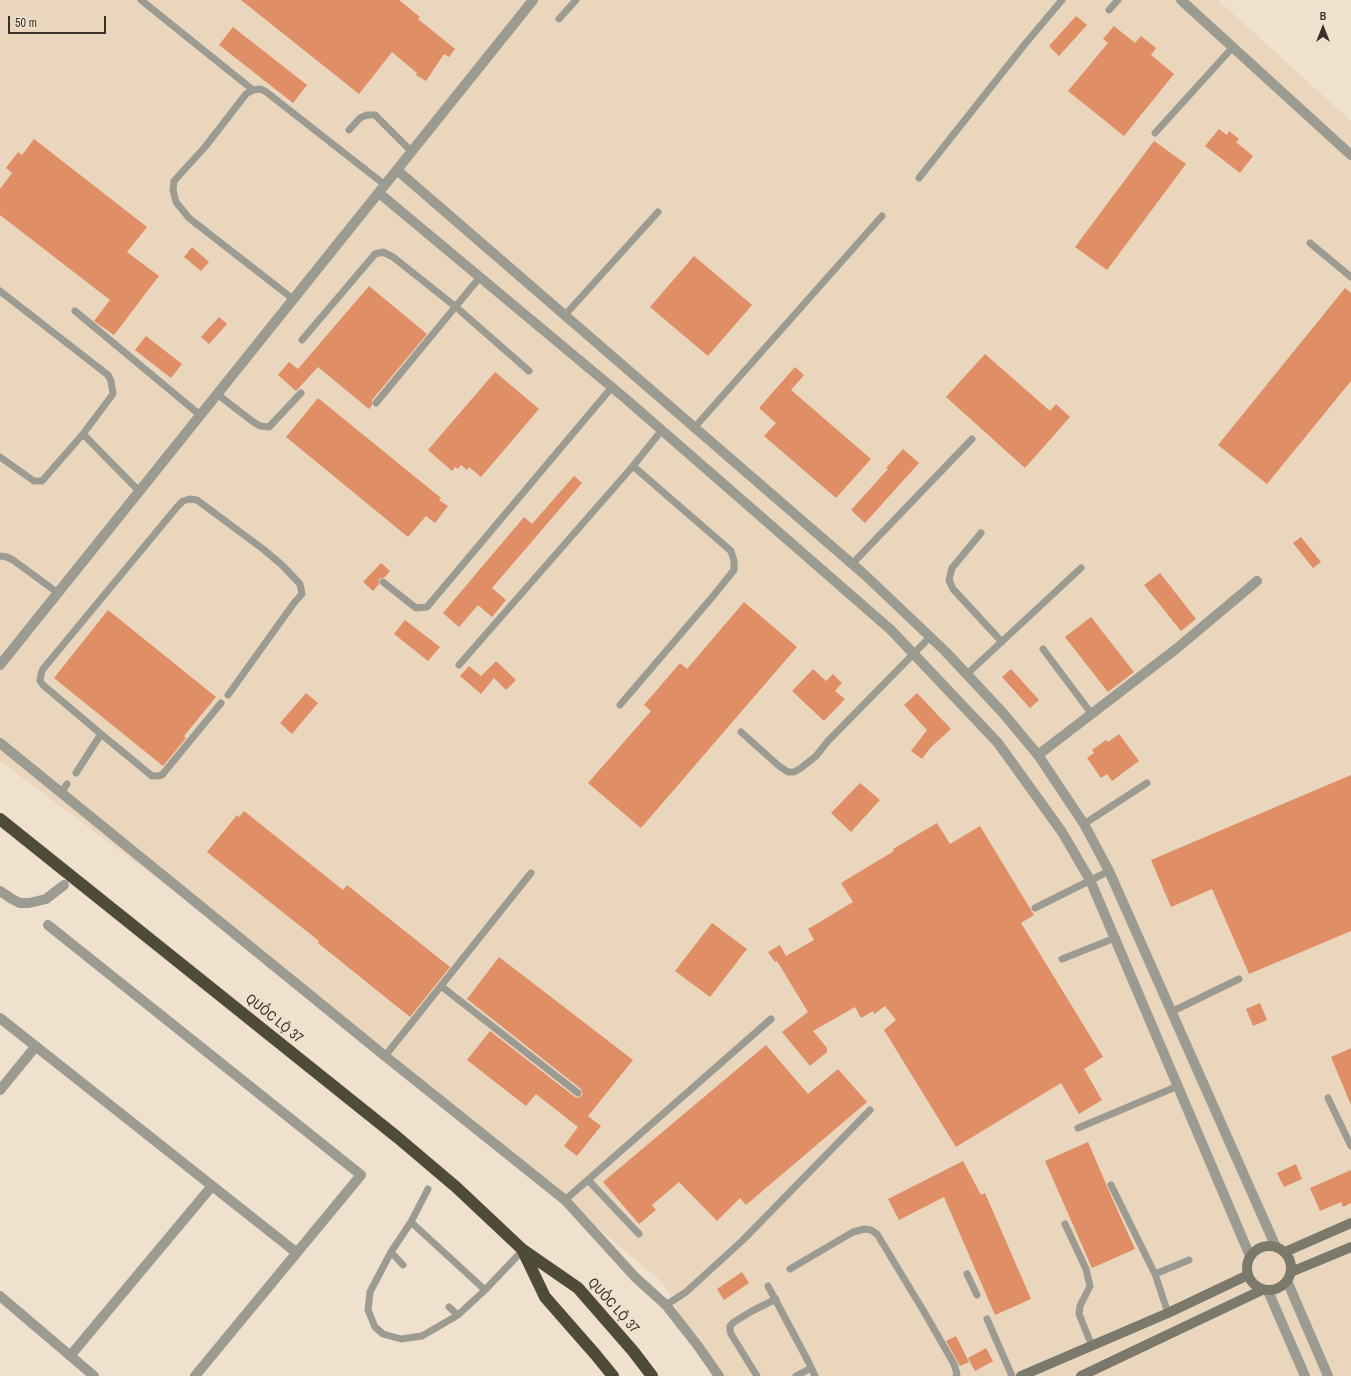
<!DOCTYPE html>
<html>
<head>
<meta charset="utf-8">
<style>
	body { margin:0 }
	#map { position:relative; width:1351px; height:1376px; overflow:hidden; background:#f0e1ce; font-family:"Archivo Narrow",sans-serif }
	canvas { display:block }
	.north { position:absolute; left:1303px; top:8px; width:40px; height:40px; -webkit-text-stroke:3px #f0e1ce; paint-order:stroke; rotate:0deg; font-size:11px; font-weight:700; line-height:16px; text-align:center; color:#37312a }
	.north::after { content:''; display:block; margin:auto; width:14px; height:18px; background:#37312a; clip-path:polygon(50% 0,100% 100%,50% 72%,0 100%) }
	.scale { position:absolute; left:8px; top:16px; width:98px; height:18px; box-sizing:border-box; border:2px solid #37312a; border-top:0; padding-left:5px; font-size:12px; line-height:14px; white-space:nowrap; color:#37312a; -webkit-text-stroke:3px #f0e1ce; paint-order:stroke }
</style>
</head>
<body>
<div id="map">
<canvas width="1351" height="1376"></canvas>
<div class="north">B</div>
<div class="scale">50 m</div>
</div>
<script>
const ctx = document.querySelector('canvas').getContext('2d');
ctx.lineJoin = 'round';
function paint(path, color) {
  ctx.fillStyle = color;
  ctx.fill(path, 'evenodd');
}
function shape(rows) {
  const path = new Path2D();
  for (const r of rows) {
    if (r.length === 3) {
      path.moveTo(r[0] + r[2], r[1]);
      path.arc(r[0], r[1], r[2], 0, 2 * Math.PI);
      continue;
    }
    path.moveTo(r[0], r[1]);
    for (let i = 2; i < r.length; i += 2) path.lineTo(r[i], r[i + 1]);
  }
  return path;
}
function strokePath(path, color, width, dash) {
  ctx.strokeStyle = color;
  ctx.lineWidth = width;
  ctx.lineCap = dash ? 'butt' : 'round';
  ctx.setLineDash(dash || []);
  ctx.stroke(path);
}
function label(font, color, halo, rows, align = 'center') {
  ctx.font = font + ' "Archivo Narrow",sans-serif';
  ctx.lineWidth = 3;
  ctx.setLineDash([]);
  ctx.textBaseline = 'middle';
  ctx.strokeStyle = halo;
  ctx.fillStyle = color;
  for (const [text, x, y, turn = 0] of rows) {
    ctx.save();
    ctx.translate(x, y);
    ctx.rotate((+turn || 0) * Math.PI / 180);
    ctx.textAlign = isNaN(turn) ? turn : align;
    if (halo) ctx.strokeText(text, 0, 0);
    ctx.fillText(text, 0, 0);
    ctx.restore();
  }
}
const built = shape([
	[0,0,1218,0,1351,121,1351,1376,713,1376,663,1283,387,1050,0,761]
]);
const building = shape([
	[241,0,399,0,420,17,418,19,455,49,449,57,444,54,426,81,416,75,417,73,392,52,359,94],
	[1076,16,1087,25,1059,56,1049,46],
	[1114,26,1135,43,1141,36,1156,48,1151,55,1174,74,1124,136,1068,91,1108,43,1103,39],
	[233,27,307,85,293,103,219,45],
	[1219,129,1227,135,1229,131,1239,139,1236,142,1253,156,1240,173,1205,146],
	[34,139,147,227,127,252,159,276,114,335,94,321,110,300,0,215,0,189,12,173,6,168,18,152,22,155],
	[1154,141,1186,164,1107,270,1075,247],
	[192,247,209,262,201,271,184,257],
	[694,256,752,305,708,356,650,307],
	[369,286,427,334,372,400,372,405,369,409,318,367,296,391,278,375,289,362,298,369],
	[1345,288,1351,293,1351,381,1267,484,1218,445],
	[219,317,227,324,209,344,201,337],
	[146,336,182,364,171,378,135,350],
	[985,354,1050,411,1056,404,1070,417,1025,468,946,397],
	[795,367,804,375,791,390,871,459,836,498,764,436,776,423,759,408],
	[495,372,539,409,481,477,469,467,467,470,461,465,458,469,455,467,452,471,428,450],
	[318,398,441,498,439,500,448,506,435,523,426,516,408,537,286,437],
	[903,449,919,463,865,523,851,510,888,469,886,468],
	[574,476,582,483,492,588,506,600,492,617,478,605,459,627,443,613,524,517,532,524],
	[1301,537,1321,562,1313,568,1293,543],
	[381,563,390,571,385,577,379,579,379,584,373,591,363,582],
	[1160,573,1196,619,1181,631,1144,585],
	[744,602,797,647,641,828,588,783,651,711,644,705,680,663,687,669],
	[108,610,216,697,184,736,186,738,163,766,54,678],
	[1091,617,1134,672,1108,692,1065,637],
	[405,620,440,647,428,661,394,634],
	[496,661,516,680,506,690,494,678,481,694,460,676,469,666,481,676],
	[813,669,826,681,833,674,842,683,835,691,845,699,824,721,792,691],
	[1011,669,1039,700,1030,708,1002,677],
	[306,693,318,703,292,734,280,723],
	[917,693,951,729,930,748,922,759,911,751,927,730,904,705],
	[1119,734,1139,761,1112,781,1107,774,1101,778,1087,758,1094,753,1092,750,1106,740,1108,742],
	[1351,775,1351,931,1249,974,1212,889,1171,907,1151,860],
	[860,783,880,800,851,832,831,813],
	[244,811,343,890,347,885,450,967,410,1017,318,943,319,941,207,852,237,815,239,817],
	[937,823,950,844,980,826,1034,915,1021,923,1103,1057,1084,1069,1102,1100,1079,1114,1061,1083,956,1147,884,1030,896,1020,885,1006,874,1014,873,1011,861,1018,855,1007,813,1031,827,1048,827,1052,810,1066,782,1032,808,1012,777,961,775,962,768,952,780,945,786,956,814,940,808,929,853,902,841,883,894,851,893,849],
	[712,923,747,949,710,997,675,971],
	[499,957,633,1060,588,1116,601,1126,577,1156,564,1146,578,1127,536,1094,526,1106,467,1060,490,1031,575,1097,579,1098,583,1094,581,1089,467,999],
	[1260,1003,1267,1020,1253,1026,1246,1009],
	[766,1045,808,1094,838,1069,867,1102,746,1205,740,1198,717,1221,679,1182,652,1205,656,1210,639,1224,603,1182],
	[1351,1048,1351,1105,1331,1057],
	[1088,1142,1106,1184,1107,1187,1135,1249,1092,1268,1045,1161],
	[963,1161,981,1195,985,1193,1031,1299,995,1315,944,1197,899,1220,888,1199],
	[1296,1164,1302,1179,1284,1187,1277,1173],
	[1351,1170,1351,1203,1343,1207,1341,1202,1320,1211,1310,1188],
	[742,1272,749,1283,724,1300,717,1289],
	[956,1336,969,1362,960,1366,946,1341],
	[986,1348,993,1361,975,1371,968,1358]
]);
const lane = shape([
	[141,0,253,90],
	[1109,10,1118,0],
	[559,19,576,0],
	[349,130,360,118,367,115,375,115,412,152],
	[1155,133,1233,47],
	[919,178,1025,44,1062,0],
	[1310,243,1351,277],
	[0,291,108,375,111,381,113,394,83,434,42,481,34,481,0,457],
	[293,299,189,218,176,202,173,190,174,181,205,147,246,94,253,90,260,89,265,91,385,185],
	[75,311,200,415],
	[565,315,658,212],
	[302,340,375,254,383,252,393,257,456,307,529,371],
	[217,394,252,421,260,426,269,427,301,393],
	[376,403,480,277],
	[694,428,882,216],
	[83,434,139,491],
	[981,533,952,568,949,580,953,589,1002,642],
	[0,556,7,557,13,560,58,593],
	[852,564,972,439],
	[383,582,416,608,427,607,612,387],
	[1043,649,1091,713],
	[459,665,633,466],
	[967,674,1081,568],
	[221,703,162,775,157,776,152,776,101,734,43,685,40,681,41,674,43,669,177,507,183,501,190,499,197,500,263,549,282,565,300,584,302,594,294,603,228,695],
	[620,705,714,595,734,570,734,561,731,551,633,466,662,430],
	[741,732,779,766,788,772,794,772,801,768,816,756,828,741,930,637],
	[76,773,101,734],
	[61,793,67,784],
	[1084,824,1147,783],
	[1035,908,1109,871],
	[1062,959,1115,938],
	[441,986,578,1093],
	[1171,1012,1239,979],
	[385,1056,531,873],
	[1328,1098,1351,1146],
	[1078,1128,1178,1086],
	[588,1180,639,1234],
	[1111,1185,1155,1274,1168,1313],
	[565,1200,771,1019],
	[411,1222,485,1290],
	[1065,1224,1086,1269,1090,1286,1080,1306,1079,1314,1092,1346],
	[391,1252,370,1292,368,1310,375,1327,383,1334,401,1339,422,1336,458,1315],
	[403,1265,391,1252,411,1222,428,1189],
	[790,1269,853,1232,864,1229,871,1230,877,1234,923,1310,954,1364,957,1374,956,1376],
	[967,1274,977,1295],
	[1155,1274,1189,1260],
	[768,1286,808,1361,815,1376],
	[666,1305,686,1292,743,1240,870,1110],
	[449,1307,458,1315,485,1290,523,1250],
	[987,1319,1012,1376],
	[757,1376,731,1334,730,1330,730,1326,734,1322,752,1311,776,1299],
	[796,1376,811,1368]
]);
const street = shape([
	[1181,0,1351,155],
	[397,170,865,575,946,652,1003,713,1038,755,1084,824,1109,871,1276,1247],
	[379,193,626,399,891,630,998,743,1062,832,1090,880,1250,1256],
	[0,665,533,0],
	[0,743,385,1056,565,1200,635,1277,666,1305,698,1346,719,1376],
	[1038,755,1176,649,1257,581],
	[0,891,12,899,20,903,29,903,46,899,64,885],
	[48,925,361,1175,195,1376],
	[0,1018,297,1253],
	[0,1090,36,1046],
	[1287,1281,1328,1376],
	[1268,1291,1305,1376],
	[0,1296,94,1376],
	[70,1356,212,1186]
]);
const secondary = shape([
	[1269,1268,22],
	[1285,1252,1351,1223],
	[1291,1272,1351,1247],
	[1021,1376,1168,1313,1248,1275],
	[1081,1376,1262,1290]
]);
const highway = shape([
	[0,819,397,1137,456,1187,523,1250,578,1288,633,1351,652,1376],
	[523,1251,545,1297,595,1354,613,1376]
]);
const streetNames = [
	["QUỐC LỘ 37",274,1019,39],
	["QUỐC LỘ 37",613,1306,48]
];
paint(built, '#ead6bd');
paint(building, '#df8e66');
strokePath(lane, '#9c9b92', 7);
strokePath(street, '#9c9b92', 10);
strokePath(secondary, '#7a796b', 10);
strokePath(highway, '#4e4c39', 12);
label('14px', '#37312a', '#f0e1ce', streetNames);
</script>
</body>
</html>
